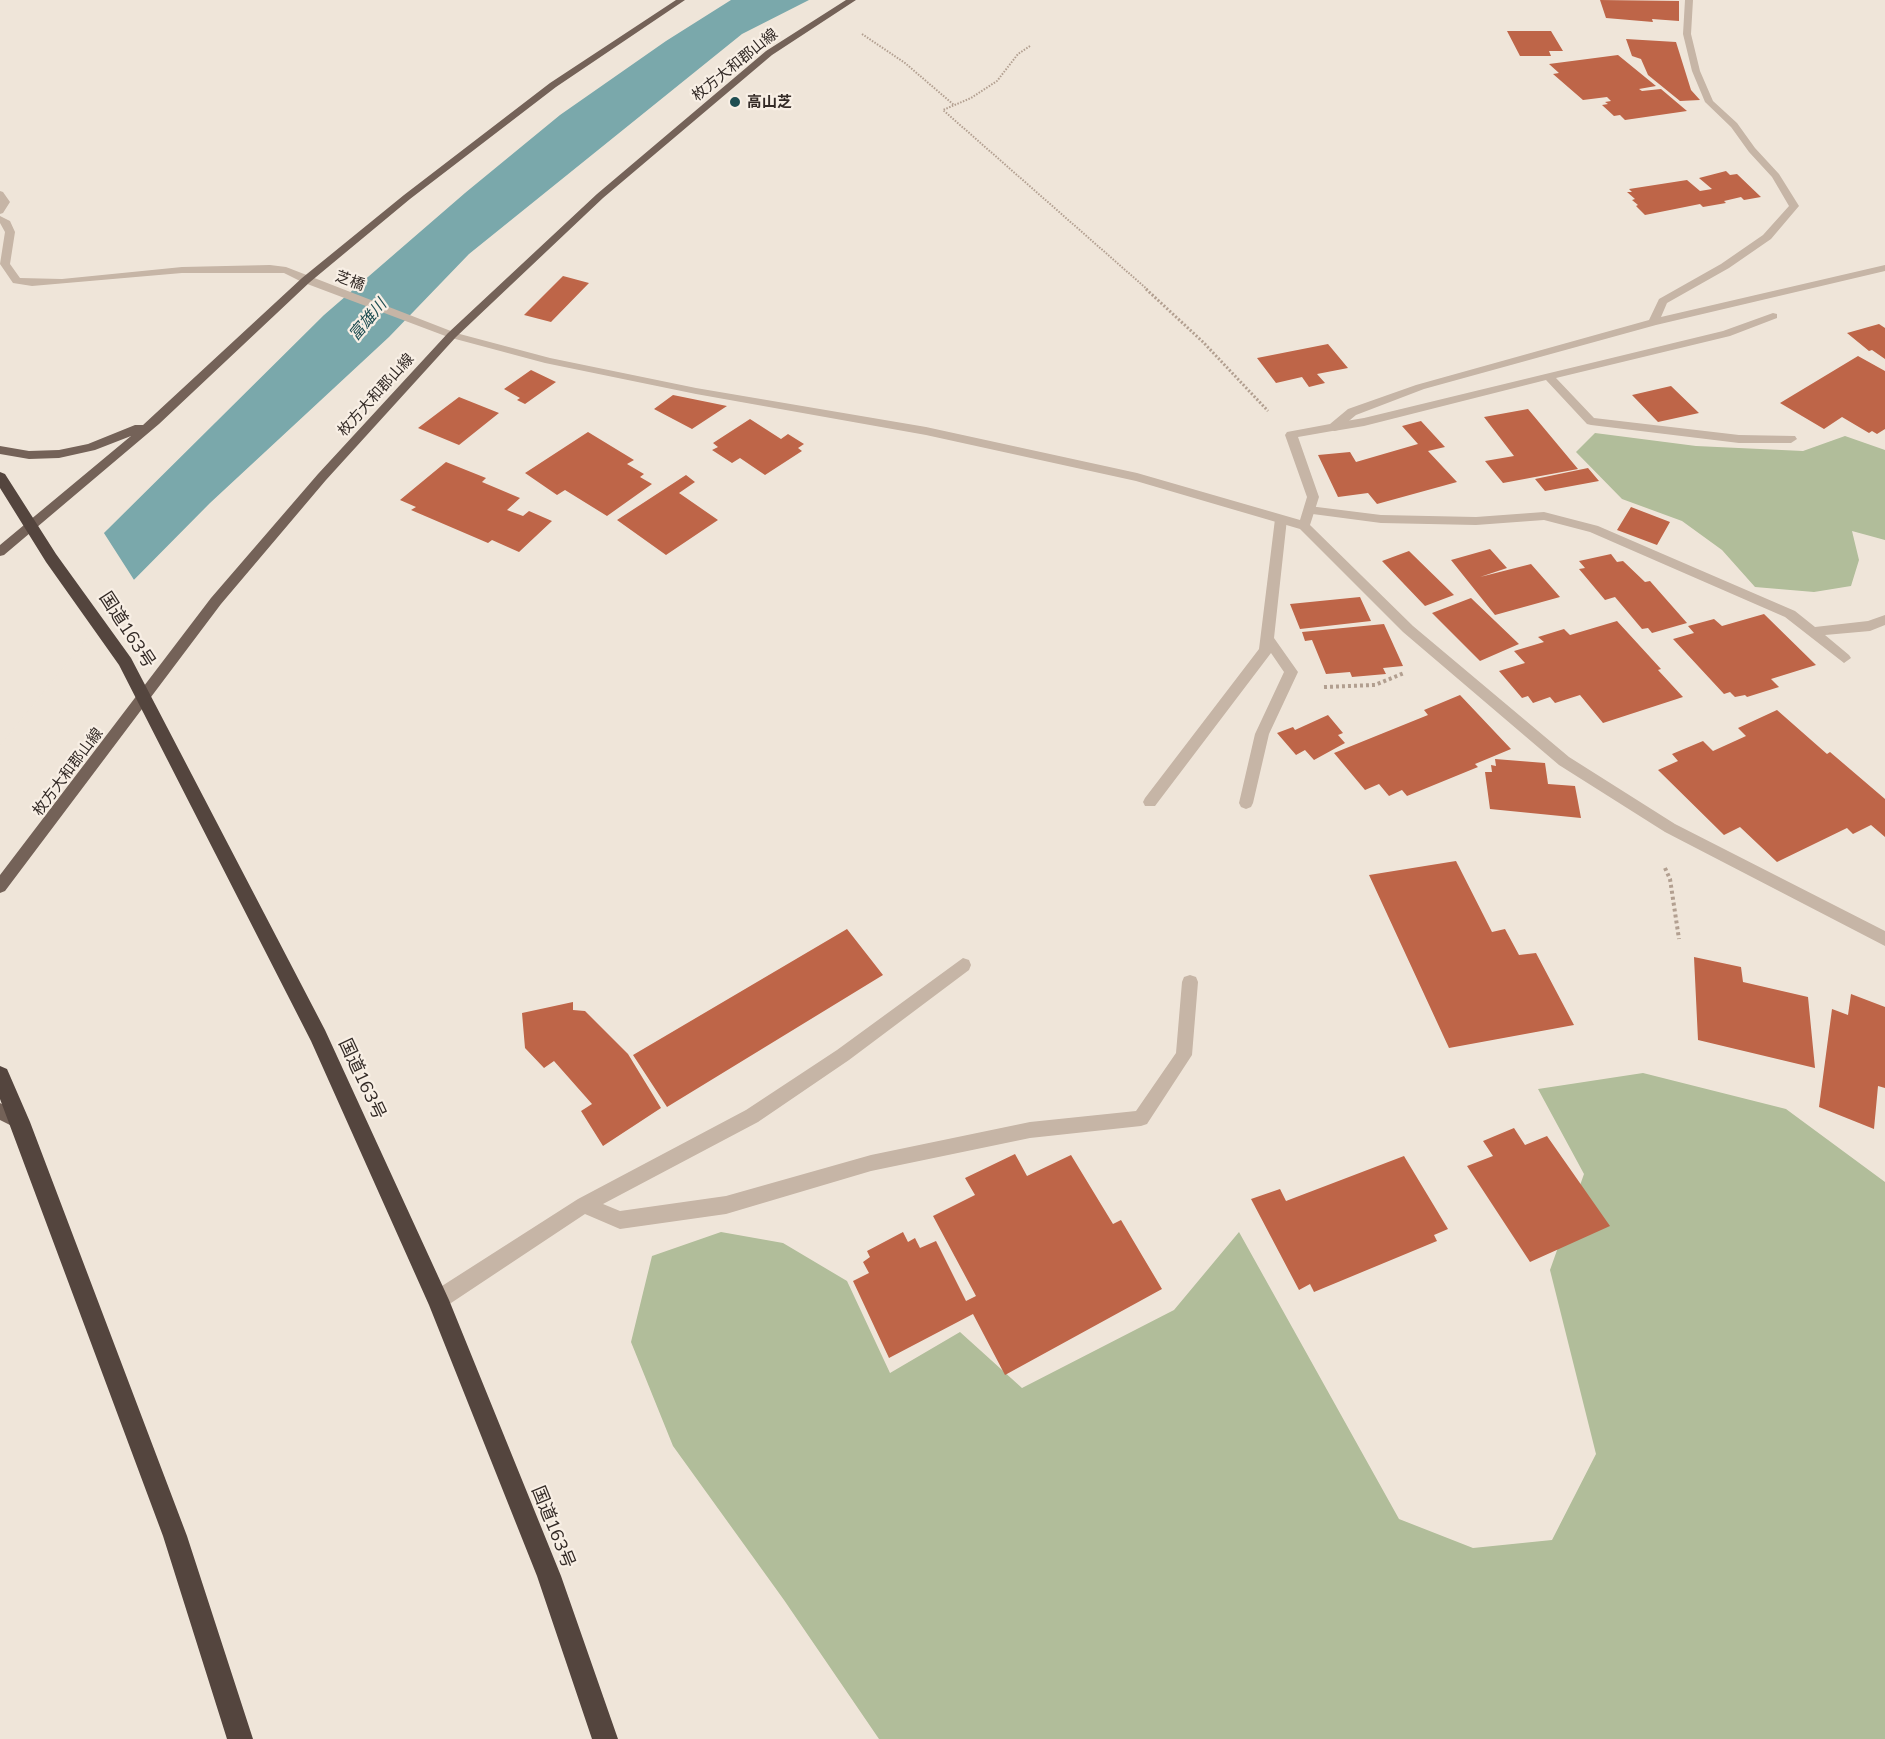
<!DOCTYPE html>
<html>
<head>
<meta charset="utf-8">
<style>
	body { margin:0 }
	canvas { display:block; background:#efe5d9 }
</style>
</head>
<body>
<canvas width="1885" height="1739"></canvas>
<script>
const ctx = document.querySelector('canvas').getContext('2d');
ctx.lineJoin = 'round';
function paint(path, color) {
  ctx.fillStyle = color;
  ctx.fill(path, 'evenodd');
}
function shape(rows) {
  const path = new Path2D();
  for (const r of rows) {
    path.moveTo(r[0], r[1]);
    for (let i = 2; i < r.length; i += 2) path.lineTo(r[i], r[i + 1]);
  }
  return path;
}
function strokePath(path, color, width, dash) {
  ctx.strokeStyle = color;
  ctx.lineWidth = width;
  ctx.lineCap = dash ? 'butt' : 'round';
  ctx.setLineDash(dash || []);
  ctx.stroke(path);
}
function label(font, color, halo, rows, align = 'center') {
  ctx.font = font + ' Mulish,"Noto Sans JP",sans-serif';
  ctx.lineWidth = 4.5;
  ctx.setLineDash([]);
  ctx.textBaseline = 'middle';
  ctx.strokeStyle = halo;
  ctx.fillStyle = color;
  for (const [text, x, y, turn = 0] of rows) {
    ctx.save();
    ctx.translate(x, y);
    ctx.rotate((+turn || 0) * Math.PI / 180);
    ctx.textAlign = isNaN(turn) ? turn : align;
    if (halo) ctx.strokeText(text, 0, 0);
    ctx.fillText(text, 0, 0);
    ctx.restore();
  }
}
const green = shape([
	[1595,433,1696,446,1803,451,1845,436,1885,450,1885,540,1852,531,1859,560,1851,586,1814,592,1755,587,1722,550,1682,521,1622,499,1576,452],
	[1643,1073,1786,1109,1885,1182,1885,1739,879,1739,784,1600,673,1446,631,1342,652,1256,721,1232,783,1243,847,1281,890,1373,960,1332,1022,1388,1174,1310,1239,1232,1399,1519,1473,1548,1552,1540,1596,1454,1550,1270,1584,1174,1538,1089]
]);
const water = shape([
	[731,0,809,0,742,34,469,254,389,337,210,503,113,601,0,636,324,315,465,193,560,115,666,41]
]);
const pier = shape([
	[102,530,136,583,116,603,0,746,0,632]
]);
const building = shape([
	[1600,0,1679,1,1679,21,1652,19,1653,22,1606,18],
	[1507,31,1551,31,1563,51,1549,51,1551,56,1520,56],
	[1626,39,1676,42,1691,90,1700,100,1680,101,1648,75,1641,59,1632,56],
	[1618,55,1656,86,1639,89,1642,91,1661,89,1687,111,1625,120,1620,115,1614,116,1602,105,1608,104,1605,102,1611,101,1607,97,1583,100,1553,74,1559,73,1549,64],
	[1726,171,1730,175,1737,174,1761,197,1744,200,1741,197,1724,201,1726,203,1703,207,1700,204,1645,215,1636,206,1638,205,1632,200,1635,199,1627,192,1632,192,1629,189,1687,180,1700,191,1712,189,1699,178],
	[563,276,589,283,551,322,524,315],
	[1879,324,1885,328,1885,359,1872,350,1869,351,1847,333],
	[1328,344,1348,368,1317,374,1325,383,1309,387,1302,377,1276,383,1257,358],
	[1858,356,1885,371,1885,429,1877,434,1872,431,1869,433,1842,417,1824,429,1780,403],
	[531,370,556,382,525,404,517,400,520,398,504,389],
	[1671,386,1699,413,1658,422,1632,395],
	[673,395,727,406,692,429,654,409],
	[459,397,499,413,459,445,418,428],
	[1528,409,1578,469,1503,483,1485,461,1514,456,1484,417],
	[750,419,781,439,788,434,804,444,798,448,802,451,765,475,740,458,732,463,712,450,718,447,713,443],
	[1421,421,1445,447,1428,451,1457,482,1377,504,1368,493,1338,497,1318,455,1350,452,1356,462,1418,444,1402,426],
	[588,432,634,460,627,464,644,474,640,477,652,484,607,516,565,490,557,495,525,473],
	[446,462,486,478,482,482,520,498,507,510,523,516,529,511,552,521,519,552,492,540,488,543,411,510,416,507,400,500],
	[1588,468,1599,481,1545,491,1535,479],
	[686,475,695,482,679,493,718,520,666,555,617,520],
	[1631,507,1670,522,1657,545,1617,530],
	[1490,549,1507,568,1480,577,1531,564,1560,597,1495,615,1451,560],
	[1409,551,1454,595,1425,606,1382,561],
	[1611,554,1617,562,1623,561,1645,582,1650,581,1687,623,1652,633,1648,628,1642,629,1615,597,1605,600,1579,569,1585,568,1579,561],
	[1360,597,1371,621,1300,629,1290,604],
	[1471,598,1519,644,1480,661,1432,613],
	[1764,614,1816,665,1771,679,1779,687,1747,697,1745,695,1735,697,1730,692,1724,694,1673,639,1694,633,1688,626,1714,619,1722,626],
	[1617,621,1661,669,1658,670,1683,697,1603,723,1580,695,1555,703,1550,697,1533,703,1528,696,1522,698,1499,671,1525,663,1514,651,1544,642,1538,637,1564,629,1570,635],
	[1384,624,1403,666,1383,668,1386,674,1352,677,1350,672,1326,674,1312,640,1305,641,1302,632],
	[1460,695,1511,749,1475,764,1478,767,1407,796,1402,790,1389,796,1379,784,1365,790,1334,753,1428,715,1424,710],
	[1777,710,1827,754,1830,752,1885,799,1885,837,1871,825,1853,834,1847,828,1777,862,1740,827,1724,835,1658,770,1678,761,1672,754,1703,741,1713,751,1746,736,1738,728],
	[1328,715,1343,733,1338,735,1345,743,1314,760,1305,750,1296,755,1277,733,1293,727,1295,730],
	[1495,759,1545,763,1548,784,1575,786,1581,818,1490,809,1485,772,1492,772,1491,765,1496,766],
	[1456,861,1492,932,1505,929,1519,955,1536,953,1574,1025,1449,1048,1369,875],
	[847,929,883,975,667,1107,633,1055],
	[1694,957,1741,967,1743,982,1808,997,1815,1068,1698,1040],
	[1851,994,1885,1007,1885,1088,1878,1086,1874,1129,1819,1107,1832,1009,1848,1015],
	[573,1002,573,1010,585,1011,628,1054,661,1108,603,1146,581,1111,592,1104,554,1061,544,1068,525,1048,522,1013],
	[1514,1128,1525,1145,1547,1136,1610,1226,1530,1262,1467,1166,1493,1156,1483,1141],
	[1015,1154,1027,1176,1071,1155,1113,1224,1121,1220,1162,1289,1005,1375,973,1314,889,1358,853,1281,869,1273,863,1262,870,1257,867,1251,903,1232,908,1242,915,1238,920,1248,936,1241,966,1301,976,1296,933,1216,975,1195,965,1178],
	[1404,1156,1448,1229,1434,1235,1437,1241,1314,1292,1310,1284,1299,1290,1251,1199,1280,1189,1286,1201]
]);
const pathFar2 = shape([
	[862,34,905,63,954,105],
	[1030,46,1018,54,997,81,971,98,943,110,1148,290]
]);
const pathFar1 = shape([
	[1146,289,1203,342,1268,411]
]);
const path = shape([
	[1324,687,1375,685,1404,673],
	[1665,868,1670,879,1679,939]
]);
const lane = shape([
	[1773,313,1777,314,1777,318,1730,336,1556,378,1594,418,1739,435,1795,436,1797,439,1791,443,1739,443,1591,425,1587,424,1546,380,1364,426,1334,431,1328,427,1334,423,1364,418,1723,331,1773,313],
	[1309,506,1381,515,1476,517,1544,512,1598,526,1795,611,1815,627,1868,621,1885,615,1885,625,1870,631,1825,635,1849,655,1851,658,1844,663,1785,617,1590,532,1544,520,1476,525,1381,523,1305,513,1305,507,1309,506],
	[1281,515,1287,519,1274,638,1298,672,1269,734,1253,803,1251,807,1246,809,1241,807,1239,803,1255,734,1284,672,1271,653,1155,806,1145,806,1143,802,1145,798,1259,649,1275,519,1281,515],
	[963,958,969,960,971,965,969,970,849,1060,758,1122,603,1204,620,1211,726,1196,871,1155,1030,1122,1136,1111,1176,1053,1182,982,1184,977,1190,975,1196,977,1198,982,1192,1055,1147,1124,1141,1126,1030,1138,871,1171,726,1214,620,1229,585,1214,445,1307,438,1309,431,1307,429,1300,431,1293,578,1199,746,1110,837,1050,963,958]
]);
const street = shape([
	[1685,0,1693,0,1691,34,1700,71,1713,101,1737,123,1755,148,1779,174,1799,206,1771,239,1729,268,1667,303,1661,317,1885,265,1885,271,1656,325,1424,389,1356,415,1338,430,1298,437,1319,497,1310,525,1413,626,1569,757,1675,824,1885,931,1885,946,1665,832,1559,765,1403,632,1300,529,1136,481,926,435,696,394,545,363,448,337,302,282,284,273,182,273,32,286,13,283,0,264,5,232,0,223,0,216,10,221,15,232,10,264,20,278,62,279,182,267,270,265,286,267,456,333,550,358,696,388,926,427,1137,473,1300,520,1307,497,1285,435,1287,432,1330,424,1348,409,1416,385,1649,320,1659,299,1721,264,1763,235,1789,206,1772,177,1749,152,1731,127,1705,102,1692,71,1683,34,1685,0],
	[0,191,3,192,10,202,3,213,0,214,0,191]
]);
const primary = shape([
	[676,0,685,0,556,87,410,199,310,282,159,424,4,555,0,556,0,545,131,436,95,450,59,458,29,459,0,454,0,446,29,451,59,450,88,444,135,425,143,425,302,278,404,195,550,83,676,0],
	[846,0,856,0,772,55,603,198,456,337,326,480,221,604,5,891,0,893,0,875,211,598,318,474,448,333,597,194,766,51,846,0],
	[0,1103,26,1116,28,1122,26,1128,20,1130,0,1120,0,1103]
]);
const highway = shape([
	[0,472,5,474,56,554,131,658,325,1030,449,1300,561,1576,618,1739,592,1739,537,1576,429,1305,311,1041,119,665,46,562,0,488,0,472],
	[0,1066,7,1069,30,1122,187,1536,253,1739,227,1739,163,1536,0,1099,0,1066]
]);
const markers = [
	[735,102,6,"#1f4e52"]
];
const farStreetnames = [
	["枚方大和郡山線",735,65,-39],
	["芝橋",350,281,20],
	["枚方大和郡山線",376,395,-48],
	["枚方大和郡山線",68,772,-53]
];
const farPoinames = [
	["高山芝",747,102]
];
const farWaternames = [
	["富雄川",368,320,-50]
];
const streetNames = [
	["国道163号",127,630,57],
	["国道163号",362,1079,65],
	["国道163号",553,1527,68]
];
paint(green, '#b1bd9a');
paint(water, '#7aa8ab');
paint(pier, '#efe5d9');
paint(building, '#be6548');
strokePath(pathFar2, '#b29f90', 2, [1.5, 1.5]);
strokePath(pathFar1, '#b29f90', 3, [2, 2]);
strokePath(path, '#b29f90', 4, [3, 3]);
paint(lane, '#c6b5a6');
paint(street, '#c6b5a6');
paint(primary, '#746258');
paint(highway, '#54453e');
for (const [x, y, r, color] of markers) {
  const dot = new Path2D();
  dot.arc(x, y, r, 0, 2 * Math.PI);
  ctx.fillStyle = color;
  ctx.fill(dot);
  strokePath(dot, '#f8efe5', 2);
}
label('15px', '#332a26', '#f8efe5', farStreetnames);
label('bold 15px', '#332a26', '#f8efe5', farPoinames, 'left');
label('italic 16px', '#1f4e52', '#f8efe5', farWaternames);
label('18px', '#332a26', '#f8efe5', streetNames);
</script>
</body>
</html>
